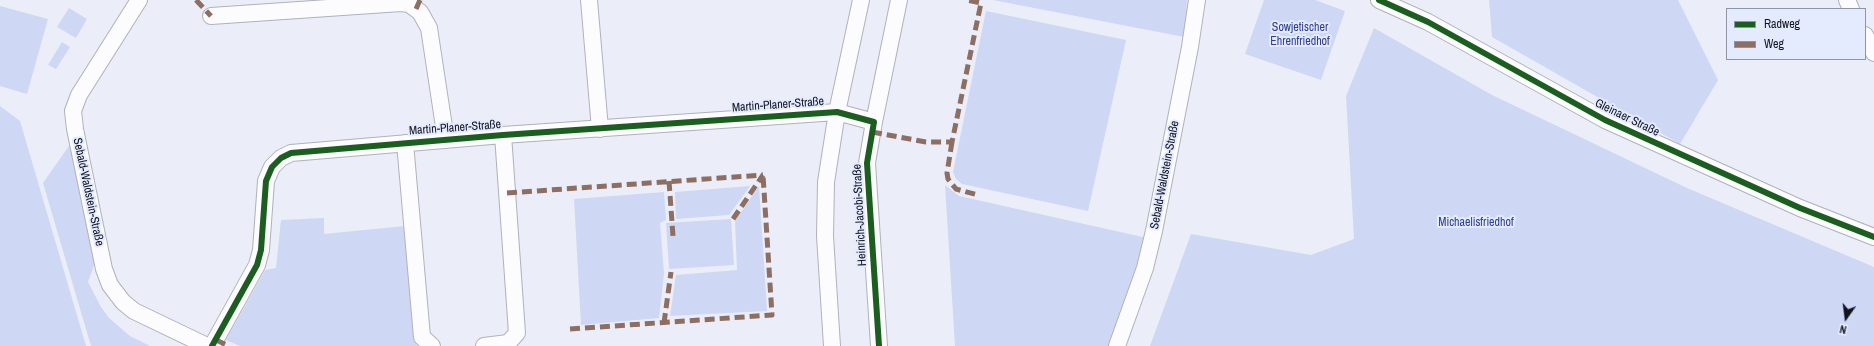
<!DOCTYPE html>
<html>
<head>
<meta charset="utf-8">
<style>
	body { margin:0 }
	#map { position:relative; width:1874px; height:346px; overflow:hidden; background:#ebeef8; font-family:"Archivo Narrow",sans-serif }
	canvas { display:block }
	.legend { position:absolute; left:1726px; top:8px; width:140px; height:52px; box-sizing:border-box; background:#e5ebfe; border:1px solid #9095a5; margin:0; padding:5px 7px; list-style:none; font-size:12px; color:#11141f }
	.legend li { display:flex; align-items:center; gap:8px; height:20px }
	.legend b { width:20px; border:1px solid #9095a5 }
	.north { position:absolute; left:1826px; top:298px; width:40px; height:40px; -webkit-text-stroke:3px #e5ebfe; paint-order:stroke; rotate:194deg; font-size:11px; font-weight:700; line-height:16px; text-align:center; color:#11141f }
	.north::after { content:''; display:block; margin:auto; width:14px; height:18px; background:#11141f; clip-path:polygon(50% 0,100% 100%,50% 72%,0 100%) }
</style>
</head>
<body>
<div id="map">
<canvas width="1874" height="346"></canvas>
<ul class="legend">
<li><b style="height:5px;background:#1b5e20"></b>Radweg</li>
<li><b style="height:5px;background:#8d6e63"></b>Weg</li>
</ul>
<div class="north">N</div>
</div>
<script>
const ctx = document.querySelector('canvas').getContext('2d');
ctx.lineJoin = 'round';
function paint(path, color) {
  ctx.fillStyle = color;
  ctx.fill(path, 'evenodd');
}
function shape(rows) {
  const path = new Path2D();
  for (const r of rows) {
    path.moveTo(r[0], r[1]);
    for (let i = 2; i < r.length; i += 2) path.lineTo(r[i], r[i + 1]);
  }
  return path;
}
function strokePath(path, color, width, dash) {
  ctx.strokeStyle = color;
  ctx.lineWidth = width;
  ctx.lineCap = dash ? 'butt' : 'round';
  ctx.setLineDash(dash || []);
  ctx.stroke(path);
}
function label(font, color, halo, rows, align = 'center') {
  ctx.font = font + ' "Archivo Narrow",sans-serif';
  ctx.lineWidth = 4;
  ctx.setLineDash([]);
  ctx.textBaseline = 'middle';
  ctx.strokeStyle = halo;
  ctx.fillStyle = color;
  for (const [text, x, y, turn = 0] of rows) {
    ctx.save();
    ctx.translate(x, y);
    ctx.rotate((+turn || 0) * Math.PI / 180);
    ctx.textAlign = isNaN(turn) ? turn : align;
    if (halo) ctx.strokeText(text, 0, 0);
    ctx.fillText(text, 0, 0);
    ctx.restore();
  }
}
const green = shape([
	[993,0,1187,0,1184,37],
	[1264,0,1315,0,1345,11,1321,80,1245,54],
	[1489,0,1678,0,1718,80,1680,144,1492,37],
	[0,6,48,19,27,94,0,86],
	[69,8,87,19,76,38,57,27],
	[986,11,1126,40,1088,211,962,184,956,179,953,172],
	[1374,28,1492,95,1687,188,1874,267,1874,346,1150,346,1191,234,1311,255,1354,239,1346,96],
	[62,42,70,47,56,69,48,65],
	[0,106,20,121,86,346,0,346],
	[71,143,96,260,88,282,101,307,109,318,130,336,150,346,91,346,43,183],
	[945,185,959,196,1147,238,1111,346,955,346],
	[750,186,729,215,676,219,675,192],
	[759,186,767,311,670,316,676,275,737,270,735,221],
	[664,192,666,220,660,223,664,273,659,318,581,325,574,199],
	[324,218,324,234,405,226,415,342,417,346,240,346,226,340,265,270,276,268,281,220],
	[731,219,734,265,669,269,666,223]
]);
const minor = shape([
	[139,0,79,95,73,111,75,129,104,269,110,285,123,302,134,311,207,346],
	[589,0,600,129],
	[1379,0,1428,22,1605,120,1800,208,1874,237],
	[1847,0,1851,9],
	[211,16,401,3,409,4,420,12,429,28,446,140],
	[1865,35,1874,53],
	[874,122,899,0],
	[405,143,422,337,432,346],
	[212,346,257,265,261,250,266,181,272,167,281,158,291,153,503,135,837,112,874,122,867,163,879,346],
	[484,346,508,343,517,333,503,135],
	[832,346,825,236,826,182,837,112,861,0],
	[1117,346,1145,268,1154,231,1190,47,1197,0]
]);
const quiet = shape([
	[196,0,211,16],
	[416,9,420,0],
	[872,132,926,142,952,142,981,3,967,0],
	[952,142,947,173,948,179,956,189,978,195],
	[669,181,673,236],
	[507,193,763,175],
	[733,219,763,175],
	[664,323,671,272],
	[570,329,772,315,763,175],
	[216,340,229,346]
]);
const cycleway = shape([
	[1379,0,1428,22,1605,120,1800,208,1874,237],
	[212,346,257,265,261,250,266,181,272,167,281,158,291,153,503,135,837,112,874,122,867,163,879,346]
]);
const parkNames = [
	["Sowjetischer",1300,28],
	["Ehrenfriedhof",1300,42],
	["Michaelisfriedhof",1476,223]
];
const streetNames = [
	["Martin-Planer-Straße",778,105,-4],
	["Gleinaer Straße",1627,118,26],
	["Martin-Planer-Straße",455,128,-4],
	["Sebald-Waldstein-Straße",1165,175,-79],
	["Sebald-Waldstein-Straße",88,192,78],
	["Heinrich-Jacobi-Straße",860,215,-93]
];
paint(green, '#ced7f4');
strokePath(minor, '#afb2bc', 18);
strokePath(minor, '#fcfcfe', 16);
strokePath(quiet, '#8d6e63', 5, [10, 5]);
strokePath(cycleway, '#1b5e20', 6);
label('12px', '#2f3e8f', '#e5ebfe', parkNames);
label('12px', '#11141f', '#e5ebfe', streetNames);
</script>
</body>
</html>
